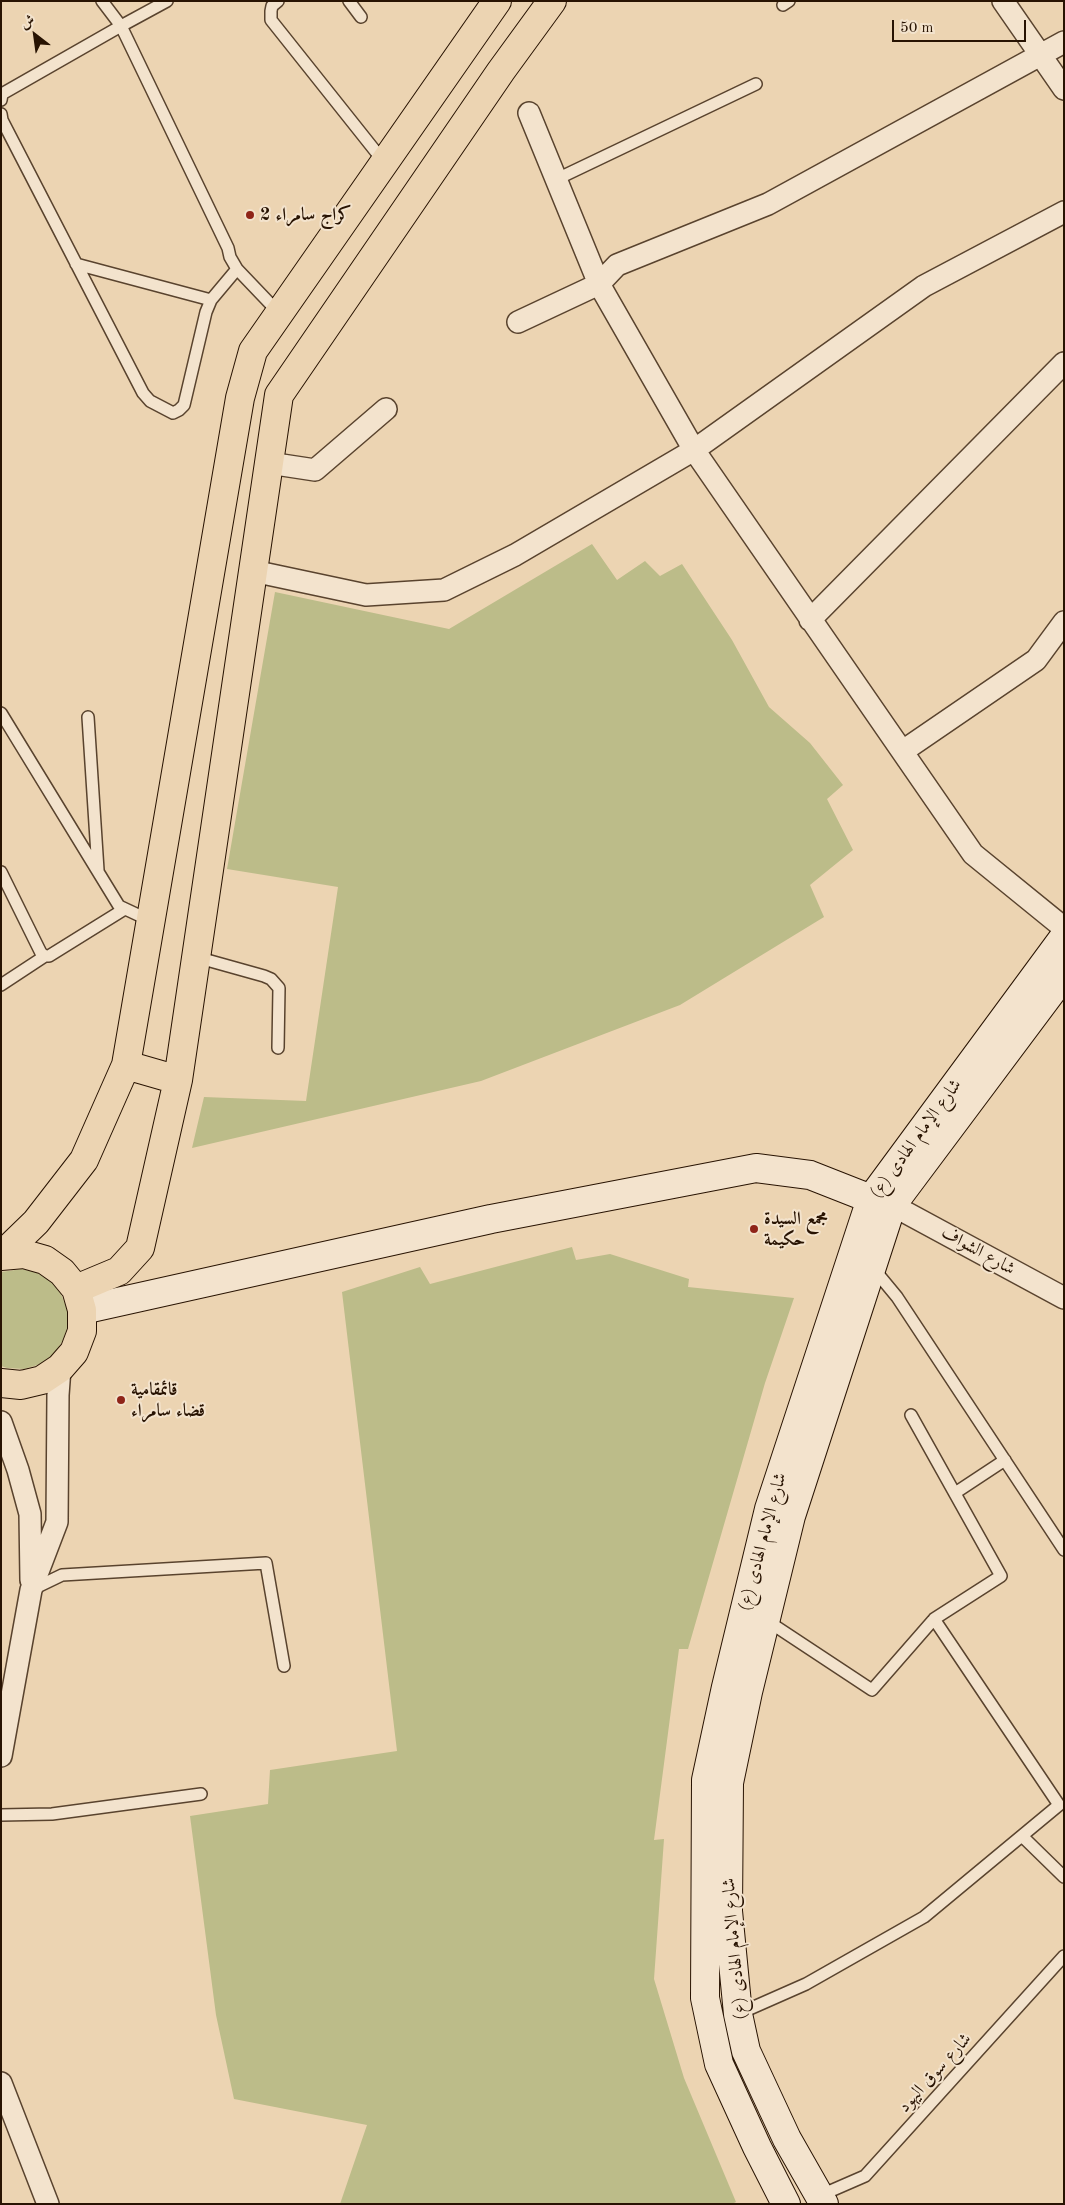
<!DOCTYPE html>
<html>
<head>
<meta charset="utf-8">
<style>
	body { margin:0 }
	#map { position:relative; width:1065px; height:2205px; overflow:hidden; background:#ecd4b2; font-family:"Old Standard TT",Amiri,serif }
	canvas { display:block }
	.frame { position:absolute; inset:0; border:2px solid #281302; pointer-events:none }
	.north { position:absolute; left:10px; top:10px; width:50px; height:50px; -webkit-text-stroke:4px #f3e3cd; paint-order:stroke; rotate:330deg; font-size:14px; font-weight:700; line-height:20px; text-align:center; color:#281302 }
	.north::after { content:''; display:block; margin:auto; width:18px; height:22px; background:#281302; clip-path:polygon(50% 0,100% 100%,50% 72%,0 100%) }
	.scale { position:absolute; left:892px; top:20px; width:134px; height:22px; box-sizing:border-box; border:2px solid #281302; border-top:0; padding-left:6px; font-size:15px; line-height:18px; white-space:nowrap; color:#281302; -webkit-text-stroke:4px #f3e3cd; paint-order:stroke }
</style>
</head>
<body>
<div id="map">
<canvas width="1065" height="2205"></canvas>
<div class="frame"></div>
<div class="north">ش</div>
<div class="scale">50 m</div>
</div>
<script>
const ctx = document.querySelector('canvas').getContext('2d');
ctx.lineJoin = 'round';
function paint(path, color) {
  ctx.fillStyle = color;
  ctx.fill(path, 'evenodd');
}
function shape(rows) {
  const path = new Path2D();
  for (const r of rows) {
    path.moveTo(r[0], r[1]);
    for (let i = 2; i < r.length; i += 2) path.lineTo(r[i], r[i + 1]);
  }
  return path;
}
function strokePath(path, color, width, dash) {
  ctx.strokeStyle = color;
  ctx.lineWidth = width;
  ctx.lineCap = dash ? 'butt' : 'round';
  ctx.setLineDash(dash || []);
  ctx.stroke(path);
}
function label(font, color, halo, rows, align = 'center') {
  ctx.font = font + ' "Old Standard TT",Amiri,serif';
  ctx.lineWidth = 4;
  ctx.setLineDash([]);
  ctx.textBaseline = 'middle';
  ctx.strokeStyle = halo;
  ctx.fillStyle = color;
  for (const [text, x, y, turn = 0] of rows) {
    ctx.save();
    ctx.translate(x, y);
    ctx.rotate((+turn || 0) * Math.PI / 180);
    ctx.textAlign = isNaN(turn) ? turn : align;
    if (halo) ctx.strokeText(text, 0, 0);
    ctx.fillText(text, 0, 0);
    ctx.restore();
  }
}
const green = shape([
	[592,544,617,580,645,561,660,576,682,564,732,640,769,707,810,743,843,785,827,799,853,850,810,885,824,917,680,1005,481,1081,192,1148,204,1097,306,1101,338,887,227,869,275,592,449,629],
	[572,1247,576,1260,610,1254,689,1279,688,1287,794,1298,765,1383,688,1649,679,1649,654,1840,664,1839,654,1979,684,2078,736,2202,732,2204,340,2204,367,2125,234,2099,216,2015,190,1816,268,1804,270,1770,397,1751,342,1292,420,1267,430,1284],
	[22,1269,37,1273,51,1281,61,1294,67,1309,68,1325,63,1340,55,1353,41,1364,24,1369,7,1368,1,1366,1,1272]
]);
const lane = shape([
	[102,1,121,26,167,1],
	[278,1,272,6,271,11,271,20,384,162],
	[349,1,361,17],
	[783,5,789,1],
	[1,100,2,94,121,26,228,248,230,257,237,269,279,313],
	[1,114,2,120,143,393,150,401,173,413,179,410,184,405,206,312,211,300,237,269],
	[557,179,756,84],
	[76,264,211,300],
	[1,713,119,906,151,921],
	[88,717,98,870],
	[1,872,41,953,45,956],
	[196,957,264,976,271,979,279,988,278,1048],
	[1,985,45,956,49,956,123,910],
	[873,1268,897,1297,1064,1550],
	[955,1493,1005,1460],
	[33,1589,62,1575,266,1563,284,1666],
	[766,1620,872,1690,934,1619,1001,1576,911,1415],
	[1,1815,52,1814,201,1794],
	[1022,1836,1064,1877],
	[738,2014,806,1984,924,1917,1059,1805,934,1619],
	[819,2196,865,2176,1064,1956]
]);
const street = shape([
	[1003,1,1064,89],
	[529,113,599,284,694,450,973,854,1064,928],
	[518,322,599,284,617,265,768,204,1064,42],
	[269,463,315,470,386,409],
	[253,571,366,595,444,590,515,555,694,450,924,286,1064,212],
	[810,620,1064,363],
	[903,751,1036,660,1064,622],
	[892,1205,1064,1298],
	[1,1422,18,1470,30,1514,31,1580],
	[1,1756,31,1590,57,1522,58,1395,60,1368],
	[1,2083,48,2204]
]);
const secondary = shape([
	[82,1310,491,1219,756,1168,810,1175,871,1199,888,1203],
	[786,2204,757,2147,719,2064,705,1998,706,1780,726,1687,769,1509,871,1199,1064,937],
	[824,2204,787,2139,746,2051,738,2014,728,1911,729,1783,748,1692,791,1516,892,1205,1064,975]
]);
const primary = shape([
	[126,1065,178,1080],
	[2,1255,36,1222,84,1160,126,1065,240,398,253,351,497,1],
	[1,1256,24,1254,45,1260,62,1272,76,1289,82,1310,82,1331,74,1352,60,1368,42,1380,21,1385,1,1383],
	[76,1289,119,1271,140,1248,178,1080,279,395,501,71,552,1]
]);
const markers = [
	[250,215,5,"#8f2418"],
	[754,1229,5,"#8f2418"],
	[121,1400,5,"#8f2418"]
];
const poiNames = [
	["كراج سامراء 2",260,215],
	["مجمع السيدة",764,1219],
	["حكيمة",764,1240],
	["قائمقامية",131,1390],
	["قضاء سامراء",131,1411]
];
const streetNames = [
	["شارع الإمام الهادی (ع)",916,1139,-54],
	["شارع الشواف",978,1251,29],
	["شارع الإمام الهادی (ع)",763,1542,-75],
	["شارع الإمام الهادی (ع)",735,1949,-95],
	["شارع سوق اليهود",935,2073,-48]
];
paint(green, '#bcbc89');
strokePath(lane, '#59432e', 14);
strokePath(street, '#59432e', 24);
strokePath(secondary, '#281302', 30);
strokePath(primary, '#281302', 30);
strokePath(lane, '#f3e3cd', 11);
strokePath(street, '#f3e3cd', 21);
strokePath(secondary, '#f3e3cd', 28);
strokePath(primary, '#ecd4b2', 28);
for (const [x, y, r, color] of markers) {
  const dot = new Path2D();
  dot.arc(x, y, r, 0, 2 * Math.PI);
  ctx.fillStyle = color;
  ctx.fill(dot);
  strokePath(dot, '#f3e3cd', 2);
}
label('bold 18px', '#281302', '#f3e3cd', poiNames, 'left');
label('18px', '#281302', '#f3e3cd', streetNames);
</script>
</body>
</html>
